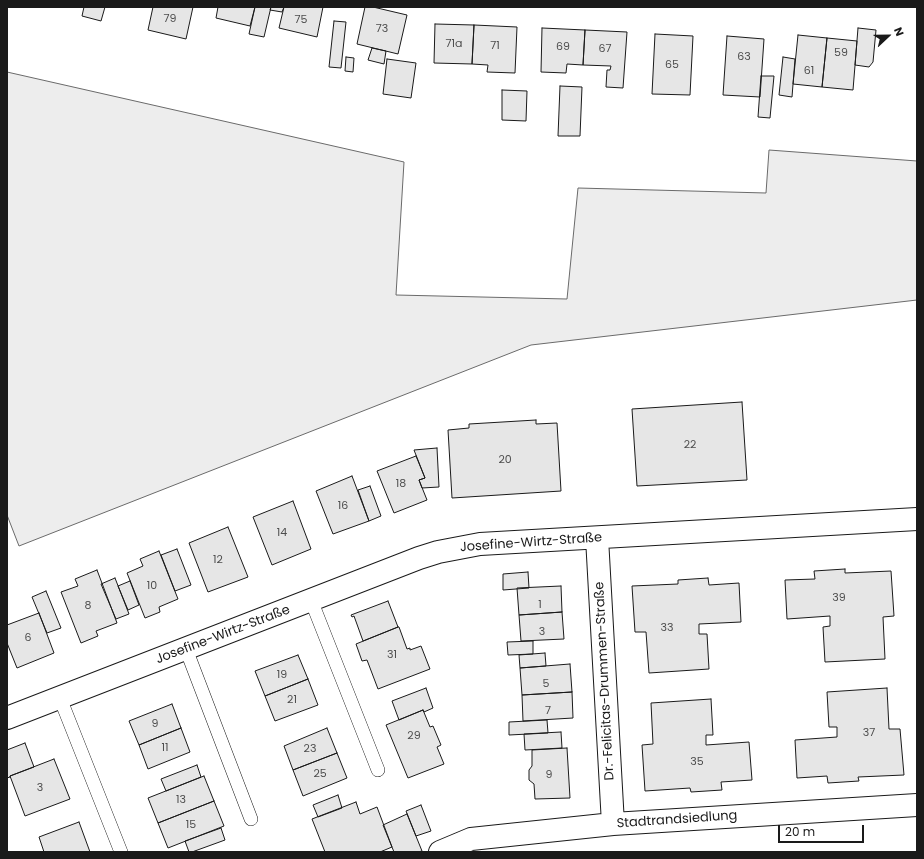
<!DOCTYPE html>
<html>
<head>
<meta charset="utf-8">
<style>
	body { margin:0 }
	#map { position:relative; width:924px; height:859px; overflow:hidden; background:#fff; font-family:Poppins,sans-serif }
	canvas { display:block }
	.frame { position:absolute; inset:0; border:8px solid #1a1a1a; pointer-events:none }
	.north { position:absolute; left:868px; top:16px; width:40px; height:40px; -webkit-text-stroke:3px #fff; paint-order:stroke; rotate:68deg; font-size:11px; font-weight:700; line-height:16px; text-align:center; color:#1a1a1a }
	.north::after { content:''; display:block; margin:auto; width:14px; height:18px; background:#1a1a1a; clip-path:polygon(50% 0,100% 100%,50% 72%,0 100%) }
	.scale { position:absolute; left:778px; top:825px; width:86px; height:18px; box-sizing:border-box; border:2px solid #1a1a1a; border-top:0; padding-left:5px; font-size:12px; line-height:14px; white-space:nowrap; color:#1a1a1a; -webkit-text-stroke:3px #fff; paint-order:stroke }
</style>
</head>
<body>
<div id="map">
<canvas width="924" height="859"></canvas>
<div class="frame"></div>
<div class="north">N</div>
<div class="scale">20 m</div>
</div>
<script>
const ctx = document.querySelector('canvas').getContext('2d');
ctx.lineJoin = 'round';
function paint(path, color) {
  ctx.fillStyle = color;
  ctx.fill(path, 'evenodd');
}
function shape(rows) {
  const path = new Path2D();
  for (const r of rows) {
    path.moveTo(r[0], r[1]);
    for (let i = 2; i < r.length; i += 2) path.lineTo(r[i], r[i + 1]);
  }
  return path;
}
function strokePath(path, color, width, dash) {
  ctx.strokeStyle = color;
  ctx.lineWidth = width;
  ctx.lineCap = dash ? 'butt' : 'round';
  ctx.setLineDash(dash || []);
  ctx.stroke(path);
}
function label(font, color, halo, rows, align = 'center') {
  ctx.font = font + ' Poppins,sans-serif';
  ctx.lineWidth = 3;
  ctx.setLineDash([]);
  ctx.textBaseline = 'middle';
  ctx.strokeStyle = halo;
  ctx.fillStyle = color;
  for (const [text, x, y, turn = 0] of rows) {
    ctx.save();
    ctx.translate(x, y);
    ctx.rotate((+turn || 0) * Math.PI / 180);
    ctx.textAlign = isNaN(turn) ? turn : align;
    if (halo) ctx.strokeText(text, 0, 0);
    ctx.fillText(text, 0, 0);
    ctx.restore();
  }
}
const built = shape([
	[7,72,404,162,396,295,567,299,578,188,766,193,769,150,917,161,917,300,531,345,19,546,7,515,7,72]
]);
const building = shape([
	[84,7,105,7,101,21,82,16,84,7],
	[153,7,193,7,186,39,148,30,153,7],
	[218,7,255,7,250,26,216,18,218,7],
	[255,7,271,7,264,37,249,34,255,7],
	[271,7,284,7,282,12,270,10,271,7],
	[284,7,323,7,317,37,279,28,284,7],
	[365,7,373,7,407,15,398,54,357,44,365,7],
	[334,21,346,22,341,68,329,67,334,21],
	[435,24,474,25,472,64,434,63,435,24],
	[474,25,517,27,515,73,487,72,488,65,472,64,474,25],
	[542,28,585,30,583,65,567,64,566,73,541,72,542,28],
	[858,28,876,30,873,62,869,67,855,65,858,28],
	[585,30,627,32,623,88,606,87,607,70,610,70,611,66,583,65,585,30],
	[655,34,693,36,690,95,652,94,655,34],
	[798,35,827,38,822,87,793,84,798,35],
	[727,36,764,39,760,97,723,95,727,36],
	[827,38,857,41,853,90,822,87,827,38],
	[372,48,386,51,384,64,368,60,372,48],
	[346,57,354,58,353,72,345,71,346,57],
	[783,57,795,59,792,97,779,95,783,57],
	[387,59,416,63,411,98,383,94,387,59],
	[761,76,774,76,770,118,758,117,761,76],
	[560,86,582,87,580,136,558,136,560,86],
	[502,90,527,91,526,121,502,120,502,90],
	[742,402,747,480,637,486,632,409,742,402],
	[536,420,536,424,557,423,561,491,452,498,448,430,469,428,469,424,536,420],
	[437,448,439,487,422,488,419,480,425,478,414,450,437,448],
	[416,456,425,478,419,480,427,500,394,513,377,471,416,456],
	[352,476,369,521,333,534,316,491,352,476],
	[370,486,381,516,369,521,358,490,370,486],
	[293,501,311,549,272,565,253,517,293,501],
	[228,527,248,577,208,592,189,543,228,527],
	[177,549,191,585,175,591,161,555,177,549],
	[159,551,178,599,159,607,160,612,145,618,127,573,143,566,140,559,159,551],
	[845,569,845,573,891,571,894,616,883,617,885,659,825,662,823,627,830,626,830,616,787,619,785,580,815,579,814,571,845,569],
	[97,570,117,623,96,631,98,636,81,643,61,592,78,586,75,579,97,570],
	[528,572,529,588,503,590,503,574,528,572],
	[115,578,129,614,116,619,101,584,115,578],
	[708,578,709,585,739,583,741,622,699,624,699,634,707,634,709,669,649,673,646,632,635,632,632,586,678,584,678,580,708,578],
	[130,581,139,605,128,610,118,586,130,581],
	[561,586,562,612,519,615,517,588,561,586],
	[46,591,61,628,47,633,32,597,46,591],
	[388,601,398,627,363,641,354,616,352,617,351,615,388,601],
	[562,612,564,639,521,641,519,615,562,612],
	[39,613,54,653,17,668,7,643,7,625,39,613],
	[398,627,399,627,407,649,410,648,410,650,421,646,430,669,378,689,367,660,362,661,356,644,398,627],
	[533,641,533,654,508,655,507,642,533,641],
	[545,653,546,666,520,668,519,655,545,653],
	[298,655,308,679,265,696,255,671,298,655],
	[570,664,572,692,522,695,520,668,570,664],
	[308,679,318,705,275,721,265,696,308,679],
	[426,688,433,708,424,712,423,710,399,720,392,701,426,688],
	[887,688,889,729,900,729,904,775,858,777,859,781,828,783,827,776,797,778,795,740,837,737,837,727,829,727,827,692,887,688],
	[572,692,573,718,523,721,522,695,572,692],
	[711,699,713,735,706,735,706,745,749,742,752,780,721,782,722,790,691,792,690,788,645,791,642,745,653,744,651,703,711,699],
	[172,704,181,728,139,745,129,721,172,704],
	[423,710,430,727,433,726,441,745,437,747,444,764,408,778,386,725,423,710],
	[547,720,548,733,509,735,509,722,547,720],
	[181,728,190,752,148,769,139,745,181,728],
	[327,728,337,753,293,770,284,746,327,728],
	[561,732,562,748,525,750,524,734,561,732],
	[25,743,34,767,10,776,10,777,7,778,7,750,25,743],
	[567,748,570,798,535,799,534,784,529,780,529,770,532,766,532,750,567,748],
	[337,753,347,778,303,796,293,770,337,753],
	[54,759,70,799,25,816,10,776,54,759],
	[197,765,201,777,166,791,161,779,197,765],
	[204,776,214,801,158,823,148,798,204,776],
	[338,795,342,808,318,817,313,805,338,795],
	[214,801,224,826,168,848,158,823,214,801],
	[356,802,360,814,377,807,392,847,380,852,325,852,312,819,356,802],
	[421,805,431,831,416,836,406,811,421,805],
	[407,814,422,851,418,852,394,852,383,825,407,814],
	[79,822,90,852,44,852,39,837,79,822],
	[221,828,225,840,192,852,189,852,185,841,221,828]
]);
const lane = shape([
	[311,600,378,770],
	[186,649,251,819],
	[60,698,121,852]
]);
const street = shape([
	[597,538,613,824],
	[7,718,419,558,438,552,480,544,917,519],
	[440,852,471,839,613,824,917,805]
]);
const numberNames = [
	["79",170,19],
	["75",301,20],
	["73",382,29],
	["71a",454,44],
	["71",495,46],
	["69",563,47],
	["67",605,49],
	["59",841,53],
	["63",744,57],
	["65",672,65],
	["61",809,71],
	["22",690,445],
	["20",505,460],
	["18",401,484],
	["16",343,506],
	["14",282,533],
	["12",218,560],
	["10",152,586],
	["39",839,598],
	["1",540,605],
	["8",88,606],
	["33",667,628],
	["3",542,632],
	["6",28,638],
	["31",392,655],
	["19",282,675],
	["5",546,684],
	["21",292,700],
	["7",548,711],
	["9",155,724],
	["37",869,733],
	["29",414,736],
	["11",165,748],
	["23",310,749],
	["35",697,762],
	["25",320,774],
	["9",549,775],
	["3",40,788],
	["13",181,800],
	["15",191,825]
];
const streetNames = [
	["Josefine-Wirtz-Straße",531,543,-4],
	["Josefine-Wirtz-Straße",223,635,-21],
	["Dr.-Felicitas-Drummen-Straße",605,681,-93],
	["Stadtrandsiedlung",677,820,-4]
];
paint(built, '#ededed');
strokePath(built, '#6a6a6a', 1);
paint(building, '#e6e6e6');
strokePath(building, '#1a1a1a', 1);
strokePath(lane, '#1a1a1a', 14);
strokePath(street, '#1a1a1a', 24);
strokePath(lane, '#fff', 13);
strokePath(street, '#fff', 22);
label('11px', '#4d4d4d', null, numberNames);
label('13px', '#1a1a1a', '#fff', streetNames);
</script>
</body>
</html>
